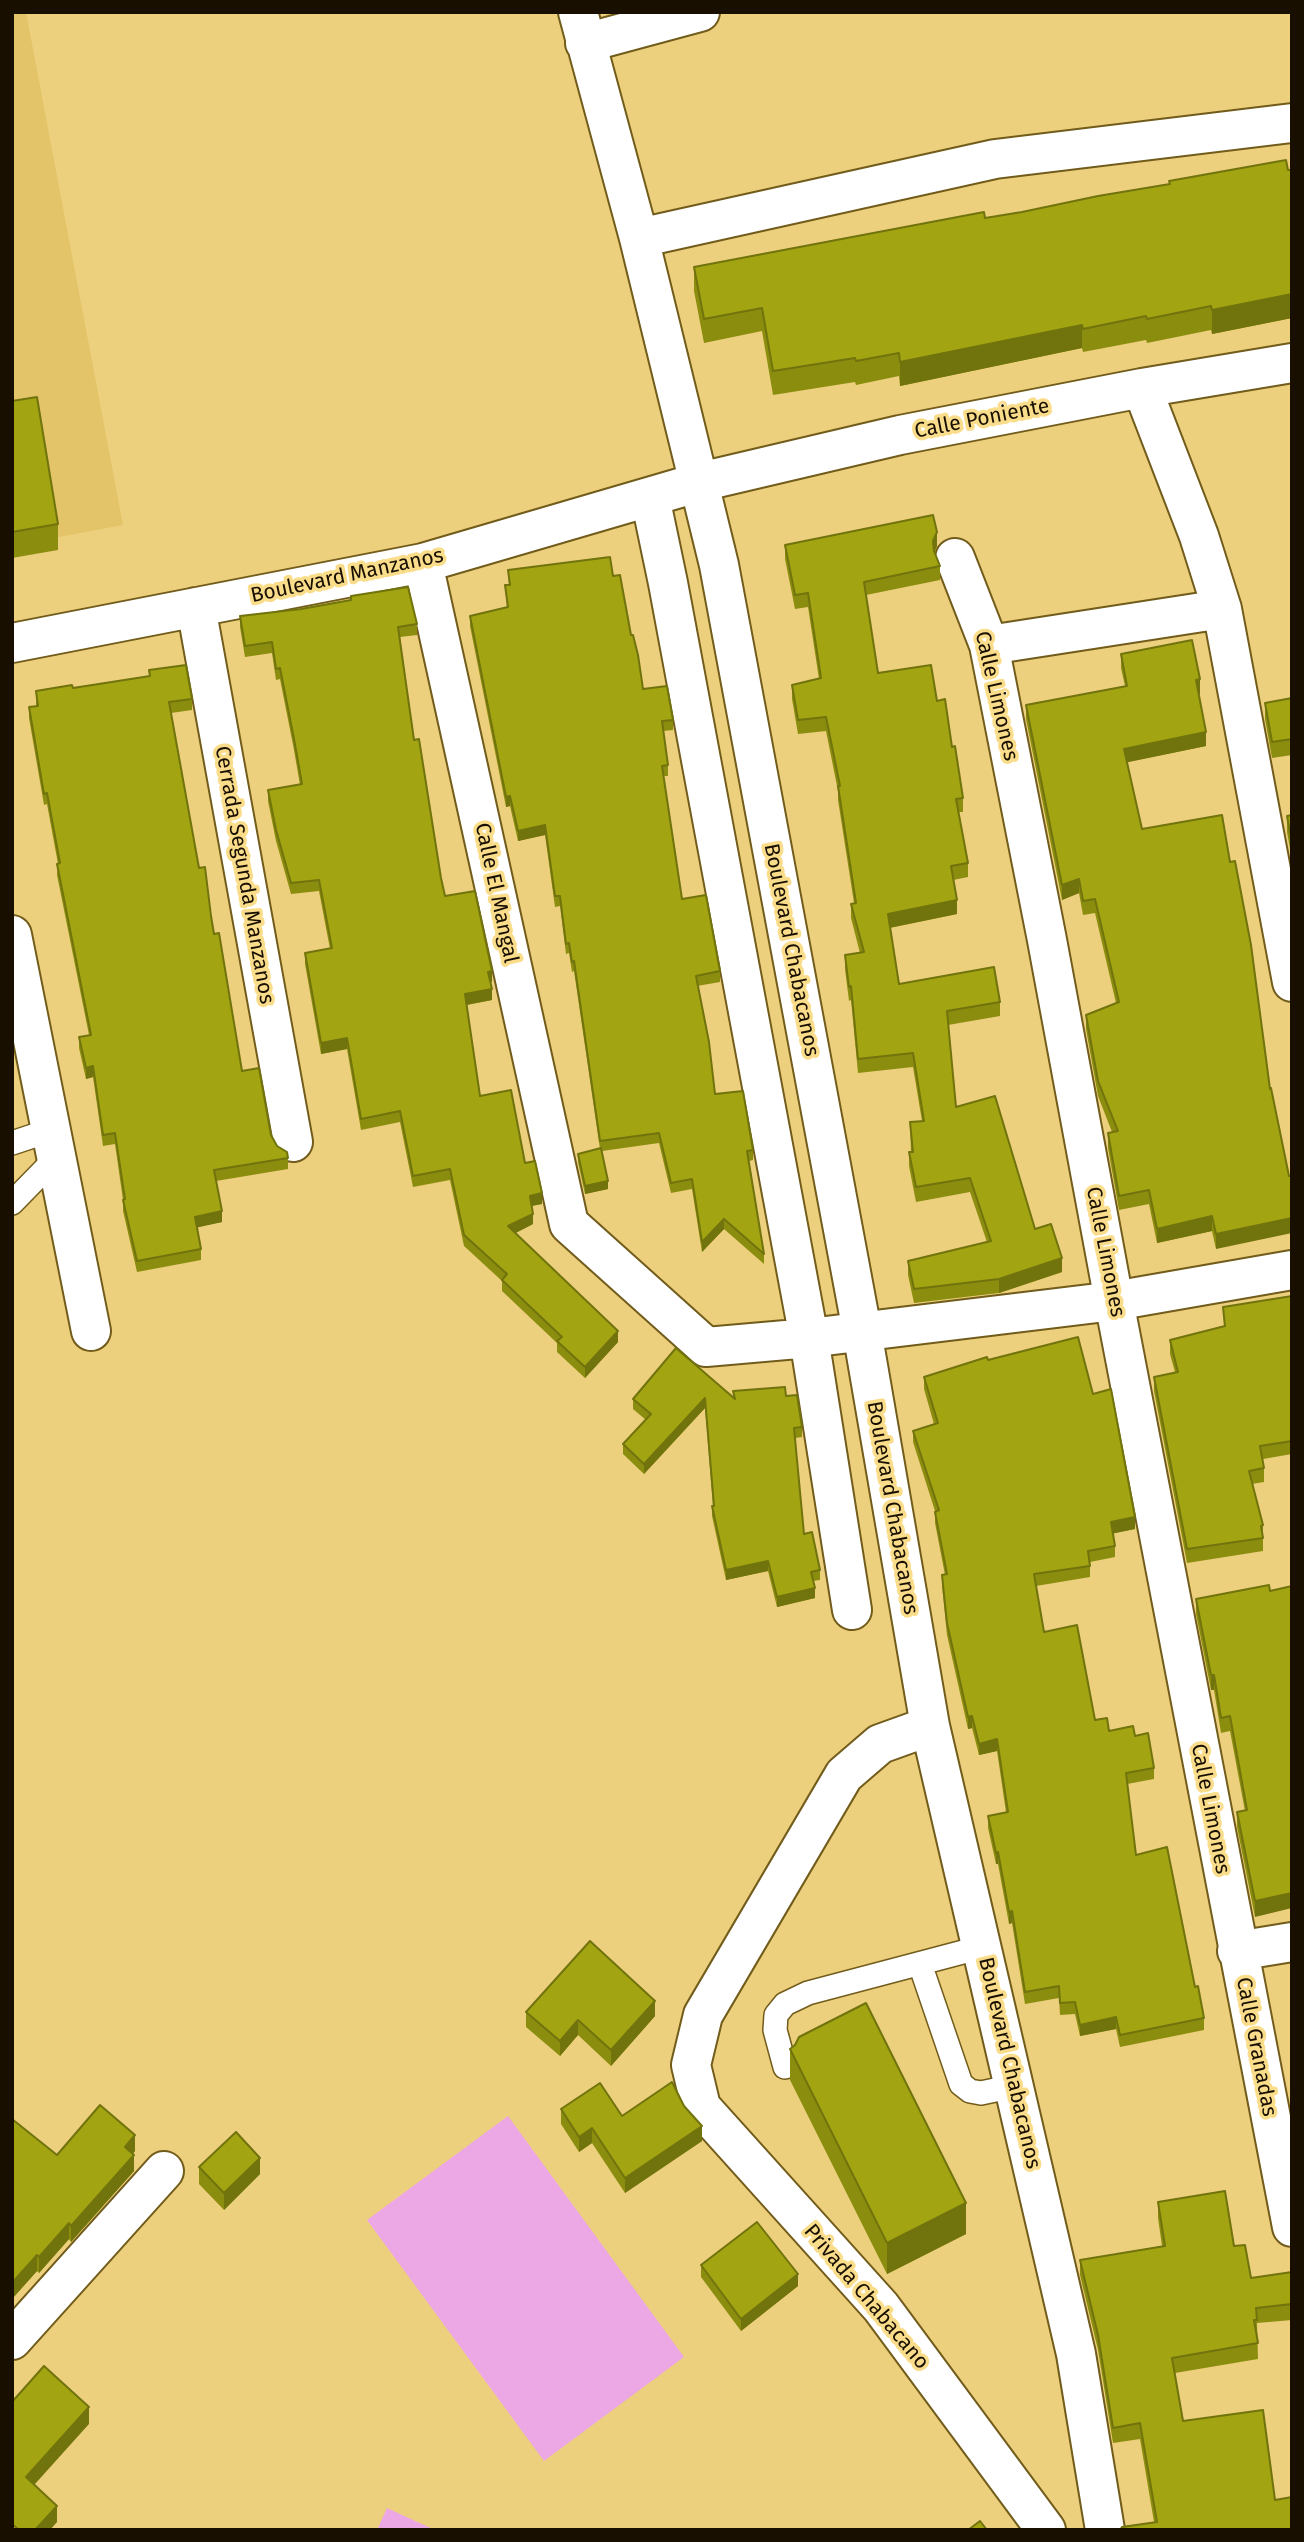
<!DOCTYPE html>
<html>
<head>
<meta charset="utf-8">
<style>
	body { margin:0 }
	#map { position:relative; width:1304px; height:2542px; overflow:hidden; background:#edd07e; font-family:"Fira Sans",sans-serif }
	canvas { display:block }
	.frame { position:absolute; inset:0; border:14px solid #180f00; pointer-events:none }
</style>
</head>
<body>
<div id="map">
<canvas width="1304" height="2542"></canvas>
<div class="frame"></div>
</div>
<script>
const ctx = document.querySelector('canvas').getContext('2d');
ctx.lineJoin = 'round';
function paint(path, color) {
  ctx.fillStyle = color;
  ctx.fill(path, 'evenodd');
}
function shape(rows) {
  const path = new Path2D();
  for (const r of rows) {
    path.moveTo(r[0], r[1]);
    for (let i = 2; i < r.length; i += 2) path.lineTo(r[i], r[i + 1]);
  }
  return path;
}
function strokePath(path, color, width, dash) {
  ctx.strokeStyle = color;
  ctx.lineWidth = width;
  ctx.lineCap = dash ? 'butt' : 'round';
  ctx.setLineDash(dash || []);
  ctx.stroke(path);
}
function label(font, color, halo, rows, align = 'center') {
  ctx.font = font + ' "Fira Sans",sans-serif';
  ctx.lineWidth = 7;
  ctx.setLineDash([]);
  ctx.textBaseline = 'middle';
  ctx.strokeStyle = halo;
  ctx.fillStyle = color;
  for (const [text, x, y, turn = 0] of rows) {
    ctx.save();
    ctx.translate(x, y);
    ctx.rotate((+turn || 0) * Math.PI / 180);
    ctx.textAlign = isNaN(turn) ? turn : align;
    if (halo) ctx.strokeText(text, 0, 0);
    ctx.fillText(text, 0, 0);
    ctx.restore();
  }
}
const built = shape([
	[12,12,26,12,123,525,12,546]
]);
const green = shape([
	[508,2116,684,2357,544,2461,367,2220],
	[387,2508,435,2530,377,2530]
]);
const lane = shape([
	[12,1143,51,1130],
	[12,1203,56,1158],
	[920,1964,961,2084,970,2091,981,2093,1014,2086],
	[785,2067,775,2030,776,2015,785,2004,808,1993,982,1947]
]);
const street = shape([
	[578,12,639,238,719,565,862,1331,930,1726,1076,2354,1105,2530],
	[585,43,700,12],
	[639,238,995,159,1292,123],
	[1142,388,1199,536,1222,609,1292,982],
	[650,497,668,583,809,1338,852,1610],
	[955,558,989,645,1047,940,1114,1301,1292,2227],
	[423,563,569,1224,706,1347,809,1338,1114,1301,1292,1270],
	[196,607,293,1142],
	[12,643,423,563,700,482,900,435,1142,388,1292,363],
	[989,645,1222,609],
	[12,935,91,1331],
	[930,1726,880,1744,844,1775,703,2015,691,2065,701,2107,881,2307,1046,2530],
	[1237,1951,1292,1942],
	[12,2340,164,2171]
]);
const wall = shape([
	[1292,170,1292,318,1212,334,1211,330,1147,343,1146,340,1083,352,1082,348,900,386,899,376,856,385,855,382,773,395,762,331,704,343,694,291,694,267,985,218],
	[12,401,58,524,58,550,12,558],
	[785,545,937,546,935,552,940,566,940,580,866,595,878,673,937,701,952,747,963,798,963,812,959,812,968,863,968,877,953,880,957,914,890,928,899,984,1000,1002,1000,1016,948,1025,956,1107,1035,1229,1062,1272,999,1293,914,1303,908,1275,908,1261,987,1242,970,1192,916,1202,909,1166,909,1152,911,1152,910,1122,922,1121,913,1067,858,1073,851,1000,849,1001,845,969,845,955,860,953,851,918,851,904,854,903,838,800,838,791,826,731,798,734,792,699,792,685,819,679,808,607,795,609,785,559],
	[508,570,613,576,631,635,643,689,673,720,673,730,663,731,668,765,668,776,663,776,682,899,720,971,720,982,697,986,715,1094,753,1150,753,1160,749,1161,764,1254,764,1264,724,1229,702,1252,692,1189,671,1193,659,1143,602,1151,608,1189,585,1194,578,1162,578,1154,600,1149,574,971,572,972,569,953,566,954,560,906,555,907,545,835,518,841,510,806,506,807,470,626,470,616,507,608,505,585,509,585],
	[240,616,417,624,417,635,400,637,414,740,441,878,445,896,492,982,491,982,492,1000,467,1005,480,1096,525,1163,542,1204,532,1206,533,1224,515,1233,618,1342,585,1378,557,1352,557,1343,502,1291,502,1281,464,1246,450,1180,413,1187,400,1122,361,1130,347,1049,321,1054,305,964,305,953,330,949,319,891,291,894,276,841,268,801,268,790,300,785,294,750,280,679,276,680,272,653,245,657,240,627],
	[1121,654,1200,694,1199,694,1206,746,1127,762,1142,829,1222,815,1216,1249,1212,1231,1157,1243,1149,1204,1119,1210,1108,1148,1108,1133,1112,1132,1098,1096,1086,1029,1086,1015,1116,1003,1095,913,1083,915,1079,893,1062,900,1026,719,1026,705,1125,686,1121,668],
	[149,670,192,699,192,710,171,713,199,868,211,916,242,1071,277,1146,288,1158,288,1169,216,1181,222,1222,197,1227,201,1249,201,1260,137,1272,123,1211,123,1200,115,1144,103,1146,93,1077,86,1079,79,1048,79,1037,89,1035,57,875,58,864,47,804,44,805,29,718,29,707,36,706,36,691,73,688,149,676],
	[1292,698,1292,755,1272,758,1265,719,1265,703],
	[1292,815,1292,860,1287,832,1287,816],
	[1292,1296,1292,1454,1263,1459,1264,1468,1264,1482,1252,1484,1263,1525,1263,1551,1187,1563,1154,1391,1154,1377,1175,1372,1170,1354,1170,1340,1224,1326,1223,1307],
	[988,1360,1093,1394,1135,1529,1113,1533,1115,1546,1115,1557,1090,1562,1090,1577,1036,1586,1044,1632,1095,1720,1109,1731,1135,1736,1154,1768,1154,1779,1127,1784,1136,1855,1195,1987,1204,2018,1204,2030,1120,2047,1116,2029,1080,2036,1075,2014,1060,2015,1059,1998,1025,2004,1012,1923,1009,1924,998,1864,996,1864,988,1828,988,1816,1006,1812,997,1751,979,1755,972,1728,968,1729,947,1635,942,1586,942,1575,945,1575,935,1523,935,1511,913,1442,913,1431,934,1424,924,1389,924,1377],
	[733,1391,786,1396,802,1427,802,1437,795,1438,804,1534,820,1570,820,1580,813,1581,815,1598,777,1607,768,1571,726,1580,712,1516,712,1506,713,1506,705,1408,644,1474,623,1454,623,1444,646,1420,633,1409,633,1399,733,1397],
	[1269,1585,1255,1917,1237,1827,1237,1812,1245,1811,1230,1731,1221,1733,1214,1690,1211,1690,1196,1614,1196,1599],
	[526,2012,655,2016,611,2066,578,2035,560,2056,526,2027],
	[790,2049,966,2234,887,2274,790,2080],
	[561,2109,622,2116,702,2141,625,2193,592,2143,579,2152,561,2124],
	[12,2119,57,2155,135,2151,133,2154,134,2171,71,2242,69,2239,39,2273,37,2271,12,2299],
	[199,2167,260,2174,224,2210,199,2184],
	[1158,2202,1234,2246,1251,2278,1292,2272,1292,2320,1257,2323,1258,2359,1175,2373,1183,2421,1275,2500,1154,2522,1140,2439,1113,2443,1098,2350,1080,2275,1080,2260,1162,2246,1158,2218],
	[701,2265,798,2286,741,2331,701,2277]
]);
const shadedWall = shape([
	[1292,294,1292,318,1212,334,1212,310],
	[1082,325,1082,348,900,386,900,362],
	[937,532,937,546,933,555,933,541],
	[1200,679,1200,694,1196,695,1196,680],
	[1206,732,1206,746,1124,763,1124,749],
	[510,796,510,806,506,807,506,797],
	[545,825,545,835,518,841,518,831],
	[1079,879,1079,893,1062,900,1062,885],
	[957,900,957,914,888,928,888,914],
	[492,971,492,982,488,983,488,972],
	[492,989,492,1000,465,1005,465,994],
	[347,1038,347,1049,321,1054,321,1043],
	[93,1066,93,1077,86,1079,86,1068],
	[608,1181,608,1189,585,1194,585,1186],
	[542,1193,542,1204,530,1206,530,1196],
	[222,1211,222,1222,195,1228,195,1217],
	[533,1214,533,1224,508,1237,508,1226],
	[1212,1216,1212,1231,1157,1243,1157,1229],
	[1292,1218,1292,1233,1216,1249,1216,1234],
	[724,1219,724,1229,702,1252,702,1242],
	[1062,1258,1062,1272,999,1293,999,1279],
	[618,1331,618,1342,585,1378,585,1367],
	[705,1398,705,1408,644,1474,644,1464],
	[1135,1517,1135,1529,1111,1534,1111,1522],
	[768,1561,768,1571,726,1580,726,1570],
	[815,1588,815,1598,777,1607,777,1597],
	[1211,1675,1214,1675,1214,1690,1211,1690],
	[972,1716,972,1728,968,1729,968,1717],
	[997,1739,997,1751,979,1755,979,1744],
	[998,1852,998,1864,996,1864,996,1853],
	[1292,1893,1292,1908,1255,1917,1255,1901],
	[1012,1911,1012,1923,1009,1924,1009,1912],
	[655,2001,655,2016,611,2066,611,2050],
	[1116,2017,1116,2029,1080,2036,1080,2025],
	[578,2020,578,2035,560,2056,560,2041],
	[702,2126,702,2141,625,2193,625,2178],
	[592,2128,592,2143,579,2152,579,2137],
	[135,2135,135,2151,125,2163,125,2147],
	[134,2155,134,2171,71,2242,71,2226],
	[260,2158,260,2174,224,2210,224,2193],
	[966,2203,966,2234,887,2274,887,2243],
	[69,2223,69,2239,39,2273,39,2257],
	[37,2255,37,2271,12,2299,12,2283],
	[798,2274,798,2286,741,2331,741,2319],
	[89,2407,89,2424,26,2494,26,2477],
	[57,2506,57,2522,50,2530,35,2530]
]);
const building = shape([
	[1286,160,1288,170,1292,170,1292,294,1212,310,1211,306,1147,319,1146,316,1083,329,1082,325,900,362,899,353,856,361,855,358,773,371,762,308,704,319,694,267,984,212,985,218,1022,212,1098,196,1170,184,1169,181,1286,160],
	[37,397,58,524,12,532,12,401,37,397],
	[933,515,937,532,933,541,934,551,940,566,864,582,878,673,931,665,937,701,945,699,952,747,955,746,963,798,956,799,968,863,951,866,957,900,888,914,899,984,994,967,1000,1002,947,1011,956,1107,995,1096,1035,1229,1051,1224,1062,1258,999,1279,914,1289,908,1261,991,1241,970,1178,916,1187,909,1152,913,1152,910,1122,924,1121,913,1053,858,1059,851,986,849,987,845,955,864,952,851,904,856,903,838,786,840,786,826,717,798,720,792,685,821,678,808,593,795,595,785,545,933,515],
	[610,557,613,576,620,575,631,635,633,635,638,655,643,689,667,686,673,720,662,721,668,765,662,766,682,899,706,895,720,971,696,976,709,1042,715,1094,743,1091,753,1150,747,1151,764,1254,724,1219,702,1242,692,1179,671,1183,659,1133,600,1141,574,961,572,962,569,943,566,944,560,896,555,896,545,825,518,831,510,796,506,797,470,616,508,607,505,585,510,585,508,570,610,557],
	[408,587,417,624,398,627,414,740,419,739,441,878,445,896,475,891,492,971,488,972,492,989,465,994,480,1096,511,1090,525,1163,535,1161,542,1193,530,1196,533,1214,508,1226,618,1331,585,1367,557,1341,562,1337,502,1280,507,1274,464,1235,450,1169,413,1176,400,1111,361,1119,347,1038,321,1043,305,953,332,948,319,880,291,883,276,830,268,790,302,784,294,739,280,668,276,669,272,642,245,646,240,616,301,609,351,600,351,596,408,587],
	[1192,640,1200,679,1196,680,1206,732,1124,749,1142,829,1222,815,1230,862,1235,861,1251,945,1270,1089,1271,1088,1289,1176,1292,1176,1292,1218,1216,1234,1212,1216,1157,1229,1149,1190,1119,1196,1108,1133,1118,1131,1098,1081,1086,1015,1119,1002,1095,899,1083,901,1079,879,1062,885,1026,705,1127,686,1121,654,1192,640],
	[186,665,192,699,169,702,199,868,205,867,211,916,214,934,219,933,242,1071,259,1068,271,1135,277,1146,287,1152,288,1158,214,1170,222,1211,195,1217,201,1249,137,1261,123,1200,125,1199,115,1133,103,1135,93,1066,86,1068,79,1037,91,1035,57,864,60,863,47,793,44,794,29,707,38,706,36,691,72,685,73,688,150,676,149,670,186,665],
	[1292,698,1292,739,1272,742,1265,703,1292,698],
	[1292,815,1292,844,1287,816,1292,815],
	[601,1148,608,1181,585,1186,578,1154,601,1148],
	[1292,1296,1292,1441,1260,1446,1264,1468,1249,1471,1263,1525,1261,1526,1263,1538,1187,1549,1154,1377,1178,1372,1170,1340,1225,1326,1223,1307,1292,1296],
	[1078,1337,1093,1394,1111,1389,1135,1517,1111,1522,1115,1546,1088,1551,1090,1566,1034,1574,1044,1632,1077,1625,1095,1720,1107,1718,1109,1731,1133,1726,1135,1736,1148,1733,1154,1768,1126,1773,1136,1855,1167,1847,1195,1987,1198,1986,1204,2018,1120,2035,1116,2017,1080,2025,1075,2002,1060,2003,1059,1986,1025,1992,1012,1911,1009,1912,998,1852,996,1853,988,1816,1008,1812,997,1739,979,1744,972,1716,968,1717,947,1623,942,1575,947,1574,935,1512,939,1510,913,1431,938,1423,924,1377,987,1357,988,1360,1078,1337],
	[676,1348,735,1399,733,1391,785,1387,786,1396,797,1395,802,1427,794,1428,804,1534,812,1532,820,1570,811,1572,815,1588,777,1597,768,1561,726,1570,712,1506,714,1506,705,1398,644,1464,623,1444,651,1414,633,1399,676,1348],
	[1269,1585,1270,1591,1292,1586,1292,1893,1255,1901,1237,1812,1247,1810,1230,1716,1221,1718,1214,1675,1211,1675,1196,1599,1269,1585],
	[590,1941,655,2001,611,2050,578,2020,560,2041,526,2012,590,1941],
	[866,2003,966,2203,887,2243,790,2049,795,2045,799,2037,866,2003],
	[672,2082,684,2106,702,2126,625,2178,592,2128,579,2137,561,2109,600,2083,622,2116,672,2082],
	[100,2105,135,2135,125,2147,134,2155,71,2226,69,2223,39,2257,37,2255,12,2283,12,2119,57,2155,100,2105],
	[236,2132,260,2158,224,2193,199,2167,236,2132],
	[1225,2191,1234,2246,1245,2245,1251,2278,1292,2272,1292,2304,1256,2308,1257,2320,1254,2320,1258,2343,1172,2358,1183,2421,1263,2410,1275,2500,1292,2497,1292,2530,1120,2530,1122,2527,1157,2522,1140,2423,1113,2428,1098,2335,1080,2260,1165,2246,1158,2202,1225,2191],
	[757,2222,798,2274,741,2319,701,2265,757,2222],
	[44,2366,89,2407,26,2477,57,2506,35,2530,19,2530,12,2524,12,2402,44,2366],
	[980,2521,987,2530,968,2530,980,2521]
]);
const streetNames = [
	["Calle Poniente",982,419,-11],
	["Boulevard Manzanos",347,576,-12],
	["Calle Limones",996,696,77],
	["Cerrada Segunda Manzanos",244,875,80],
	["Calle El Mangal",496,893,78],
	["Boulevard Chabacanos",791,950,79],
	["Calle Limones",1105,1252,79],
	["Boulevard Chabacanos",892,1508,80],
	["Calle Limones",1210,1809,79],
	["Calle Granadas",1256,2047,79],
	["Boulevard Chabacanos",1009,2063,77],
	["Privada Chabacano",866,2297,50]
];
paint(built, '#e4c469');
paint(green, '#eca8e4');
strokePath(lane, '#715c1b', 26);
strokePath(street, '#715c1b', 42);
strokePath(lane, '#fff', 23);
strokePath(street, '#fff', 38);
paint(wall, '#8b8d0f');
paint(shadedWall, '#71730d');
paint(building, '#a2a412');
strokePath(building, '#71730d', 2);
label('21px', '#180f00', '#fadd8a', streetNames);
</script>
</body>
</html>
